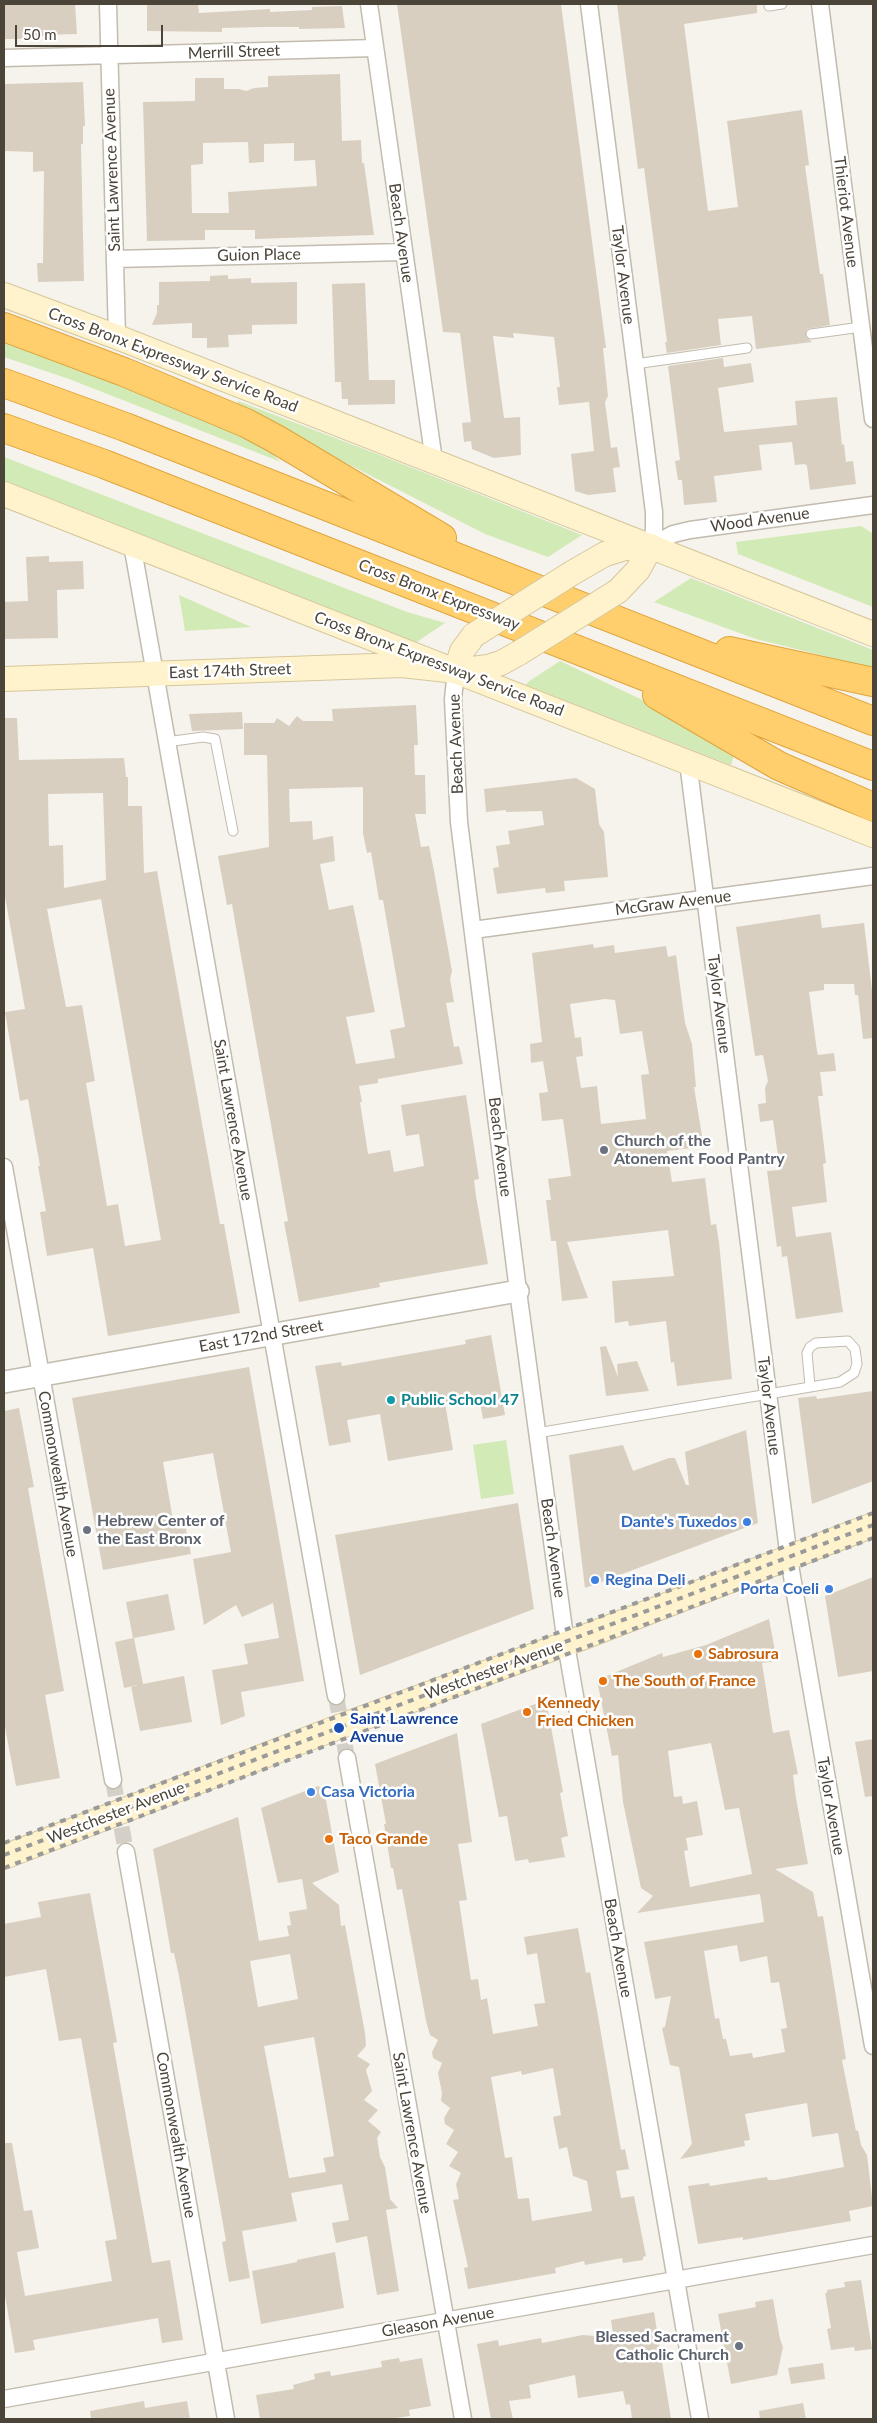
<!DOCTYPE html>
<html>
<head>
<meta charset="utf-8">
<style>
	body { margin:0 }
	#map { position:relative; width:877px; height:2423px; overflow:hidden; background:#f6f3ec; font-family:Lato,sans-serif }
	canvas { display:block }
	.frame { position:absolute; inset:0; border:5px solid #4b4439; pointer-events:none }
	.scale { position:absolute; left:15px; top:25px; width:148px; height:22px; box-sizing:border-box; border:2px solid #4b4439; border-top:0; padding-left:6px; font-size:15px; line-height:18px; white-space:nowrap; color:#4b4439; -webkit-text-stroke:4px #fff; paint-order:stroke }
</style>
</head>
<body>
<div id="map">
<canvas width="877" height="2423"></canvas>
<div class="frame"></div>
<div class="scale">50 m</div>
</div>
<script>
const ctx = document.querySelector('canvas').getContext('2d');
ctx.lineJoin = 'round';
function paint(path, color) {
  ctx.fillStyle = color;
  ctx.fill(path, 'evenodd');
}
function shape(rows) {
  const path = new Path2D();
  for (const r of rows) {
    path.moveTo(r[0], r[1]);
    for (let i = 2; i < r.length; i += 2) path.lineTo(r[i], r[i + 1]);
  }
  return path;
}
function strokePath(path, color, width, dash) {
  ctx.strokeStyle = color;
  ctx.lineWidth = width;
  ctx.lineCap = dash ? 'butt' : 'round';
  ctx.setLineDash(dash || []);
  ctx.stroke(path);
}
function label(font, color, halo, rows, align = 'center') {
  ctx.font = font + ' Lato,sans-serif';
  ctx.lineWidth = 5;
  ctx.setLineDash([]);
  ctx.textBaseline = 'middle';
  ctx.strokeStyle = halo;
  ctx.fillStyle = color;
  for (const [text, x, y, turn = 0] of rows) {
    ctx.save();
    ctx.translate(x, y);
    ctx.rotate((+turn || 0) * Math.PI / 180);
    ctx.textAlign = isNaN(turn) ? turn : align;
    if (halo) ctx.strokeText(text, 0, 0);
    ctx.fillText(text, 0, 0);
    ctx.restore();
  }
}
const green = shape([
	[4,341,209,419,267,449,281,462,69,379,4,357],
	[238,401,377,454,582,535,548,557,485,534,342,461,312,449,235,406],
	[4,457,407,612,445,623,415,643,4,482],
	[861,526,872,533,873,607,738,554,736,542],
	[691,578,873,650,873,668,756,639,654,602],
	[179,595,251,627,185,631],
	[560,661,651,704,735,753,731,765,526,685,528,682],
	[506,1440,514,1494,481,1499,473,1445]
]);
const building = shape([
	[35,4,75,4,77,34,44,35,41,37,24,37,24,39,4,39,4,5],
	[147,4,198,4,199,13,270,9,270,12,312,10,312,7,342,6,345,28,299,29,299,27,264,27,222,28,222,32,147,31],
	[397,4,561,4,606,348,603,348,608,396,605,402,611,448,617,447,620,467,613,468,616,492,588,495,575,491,571,454,594,451,589,402,559,405,557,387,560,387,554,337,513,333,514,338,493,336,504,418,520,417,521,455,494,458,472,449,471,441,464,442,462,423,471,422,460,333,443,332],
	[617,4,757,4,757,13,684,24,708,211,738,207,727,121,802,110,809,165,805,166,820,274,823,274,830,325,807,329,806,337,812,342,756,349,752,316,718,319,721,345,667,353,665,342,667,342,644,168,638,169],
	[340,74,342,141,361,140,362,163,364,163,374,235,255,239,255,230,205,230,205,240,147,241,143,102,195,101,195,78,224,78,224,89,239,89,246,91,254,88,268,87,268,76],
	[248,142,249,163,264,162,264,144,294,143,294,161,315,160,317,186,228,192,229,213,192,213,191,165,203,164,203,143],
	[83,82,85,126,83,126,83,144,81,144,84,281,38,282,37,263,43,263,44,171,33,172,33,152,4,151,4,84],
	[228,275,228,279,251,278,251,283,297,282,297,324,252,325,252,334,228,335,229,347,207,348,207,338,192,338,192,323,152,325,157,313,157,305,159,305,159,282,210,281,210,276],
	[365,283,369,380,395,380,395,404,348,405,348,399,342,399,341,382,335,382,332,284],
	[723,358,724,367,751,363,754,382,718,388,724,432,797,425,795,401,837,397,842,445,844,444,846,462,853,461,856,484,810,490,807,466,805,464,795,465,792,442,759,445,762,470,714,476,717,502,684,505,682,480,678,480,675,461,680,460,668,366],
	[49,556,49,562,83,561,84,589,57,590,58,638,4,639,4,602,28,601,26,557],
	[416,705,418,745,414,745,415,775,425,775,426,814,415,814,421,847,429,846,434,871,452,971,450,979,454,1002,446,1003,454,1047,459,1046,463,1064,378,1079,378,1083,359,1086,362,1102,360,1102,368,1154,390,1150,394,1172,424,1166,419,1134,406,1136,401,1105,466,1095,479,1179,474,1180,476,1196,488,1264,379,1283,380,1287,299,1302,284,1222,288,1221,235,922,232,904,227,905,218,856,269,847,267,755,244,755,244,723,274,723,277,718,289,726,297,716,303,721,333,721,332,709],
	[363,787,363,833,367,853,371,852,379,900,383,900,405,1027,390,1030,395,1058,356,1064,346,1017,375,1012,353,905,329,910,320,864,335,861,333,836,313,840,312,821,290,822,289,789],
	[242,712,243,729,192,731,189,714],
	[4,718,17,718,19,760,124,758,126,777,128,777,128,806,142,806,144,873,157,871,220,1224,224,1224,240,1313,108,1336,93,1248,47,1256,40,1212,46,1211,38,1166,40,1166,28,1099,20,1101,5,1012,25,1009,4,891],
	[103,793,106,880,64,888,63,845,49,846,48,794],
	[101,899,161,1240,125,1246,118,1204,107,1206,86,1083,95,1081,82,1005,66,1007,47,909],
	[576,778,595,789,599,824,604,832,608,877,564,881,565,891,546,893,545,888,497,894,493,868,499,867,496,846,510,844,508,831,544,825,542,811,506,812,506,810,486,812,484,789],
	[820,914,822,928,864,923,873,999,873,1038,863,1039,858,995,855,995,854,984,824,984,824,990,809,992,817,1051,818,1055,834,1053,836,1071,820,1072,823,1096,818,1096,826,1163,823,1164,827,1202,792,1207,796,1237,831,1232,843,1312,796,1319,787,1256,782,1257,781,1246,777,1247,767,1171,780,1170,773,1120,760,1122,758,1104,766,1103,765,1088,768,1081,763,1055,755,1056,736,927],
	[593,944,594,948,614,945,615,953,666,946,668,957,676,955,685,1023,692,1044,696,1087,694,1087,703,1142,691,1143,691,1148,667,1151,672,1182,705,1178,711,1225,716,1224,719,1242,732,1379,677,1386,674,1362,671,1363,666,1321,629,1326,628,1321,615,1323,612,1281,674,1276,668,1230,567,1242,588,1298,562,1301,556,1241,551,1241,546,1200,551,1200,548,1179,571,1176,563,1119,542,1121,539,1093,548,1092,543,1061,531,1063,530,1044,542,1042,532,953],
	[605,999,615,1000,620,1034,642,1031,649,1074,641,1075,646,1119,601,1124,597,1086,581,1088,576,1057,583,1056,581,1037,575,1038,570,1004],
	[491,1335,505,1415,483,1419,479,1397,445,1403,453,1450,388,1461,380,1414,347,1420,351,1442,329,1446,315,1366,341,1362,342,1366,466,1344,465,1340],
	[606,1346,618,1377,617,1364,637,1361,649,1391,606,1396,600,1347],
	[249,1367,304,1681,241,1692,245,1716,221,1725,212,1670,248,1664,244,1644,279,1638,273,1603,242,1617,236,1605,204,1625,193,1559,231,1552,213,1453,163,1462,174,1526,185,1524,191,1554,103,1570,72,1398],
	[873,1391,873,1481,812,1504,798,1398,816,1396,817,1399],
	[19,1408,34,1487,28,1488,64,1691,45,1695,60,1778,16,1786,4,1722,4,1411],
	[746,1430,758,1523,585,1588,569,1455,623,1445,633,1471,669,1458,675,1458,686,1485,689,1485,685,1452],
	[518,1503,534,1609,360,1675,335,1535],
	[873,1577,873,1671,838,1677,825,1596],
	[168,1594,175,1630,134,1638,143,1684,184,1676,192,1722,140,1731,131,1686,138,1685,124,1688,115,1642,133,1638,126,1602],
	[769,1619,777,1661,762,1663,773,1733,789,1730,798,1774,793,1775,796,1798,808,1864,775,1869,813,1892,818,1917,823,1916,846,2059,842,2060,856,2131,858,2130,861,2145,867,2155,873,2206,849,2211,851,2221,743,2240,743,2237,698,2244,688,2186,709,2183,710,2186,767,2177,768,2180,775,2180,844,2167,838,2133,812,2137,807,2103,745,2114,750,2140,744,2141,745,2146,680,2159,692,2144,679,2067,670,2065,662,2028,665,2027,671,1996,655,1999,644,1942,764,1922,760,1894,637,1913,653,1896,641,1888,623,1802,618,1755,612,1756,597,1680,662,1653,663,1657,706,1645],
	[711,1743,725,1810,739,1808,752,1874,690,1887,684,1851,688,1850,686,1838,703,1835,697,1801,683,1804,682,1796,674,1797,668,1751],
	[737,1945,740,1962,767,1956,771,1983,779,1982,787,2028,781,2029,785,2052,753,2058,752,2053,730,2056,726,2039,723,2039,719,2018,715,2019,704,1951],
	[546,1700,563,1792,560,1793,568,1836,561,1838,565,1857,529,1863,528,1859,515,1861,507,1816,499,1817,481,1724],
	[457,1733,472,1842,458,1844,467,1900,459,1901,471,1980,478,1979,481,2000,487,1998,493,2034,538,2026,534,2004,545,2003,537,1953,527,1955,524,1937,578,1928,586,1973,590,1972,598,2016,621,2150,625,2149,629,2169,616,2171,621,2198,634,2196,646,2256,643,2257,643,2260,623,2263,622,2258,585,2265,584,2261,555,2268,556,2273,468,2289,464,2268,468,2267,453,2200,459,2199,456,2184,461,2173,449,2166,458,2152,446,2144,454,2130,445,2124,444,2118,450,2108,441,2101,442,2093,438,2073,442,2063,433,2058,432,2052,438,2040,430,2035,426,2021,402,1889,397,1890,393,1868,391,1868,384,1824,386,1824,375,1764],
	[553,2068,561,2115,553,2117,559,2149,567,2147,573,2176,587,2181,592,2211,532,2221,529,2198,518,2199,512,2157,505,2158,491,2077,521,2071,522,2075],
	[873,1739,873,1796,865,1797,855,1742],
	[318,1786,324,1789,339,1872,312,1883,339,1905,341,1926,345,1925,365,2033,366,2046,357,2056,370,2064,366,2070,372,2091,364,2100,378,2110,368,2121,381,2132,377,2138,380,2157,385,2167,390,2199,398,2208,386,2210,399,2291,377,2295,367,2236,336,2243,332,2223,349,2220,342,2184,291,2193,297,2221,242,2231,250,2278,229,2282,222,2242,226,2241,179,1976,174,1953,171,1953,153,1849,238,1817,259,1941,289,1936,287,1926,291,1925,289,1912,307,1909,302,1879,278,1883,261,1808],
	[290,1954,298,1999,258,2007,250,1961],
	[314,2037,334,2156,323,2158,326,2172,289,2178,264,2046],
	[90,1893,117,2042,113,2043,152,2263,170,2260,183,2340,162,2343,158,2318,33,2340,35,2350,15,2353,4,2290,4,2143,12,2143,24,2211,32,2210,39,2248,17,2252,25,2296,112,2281,105,2241,117,2239,81,2038,59,2041,46,1969,4,1977,4,1924,41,1917,38,1902],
	[335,2252,344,2308,261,2324,252,2271,297,2262,297,2260],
	[861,2280,872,2349,855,2351,854,2347,831,2350,827,2329,831,2328,825,2293,827,2293,827,2290,845,2287,844,2282],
	[773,2299,780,2339,783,2347,777,2375,731,2384,718,2314,756,2307,755,2302],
	[654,2312,671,2419,632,2419,630,2404,626,2405,623,2391,578,2398,575,2375,529,2385,531,2398,509,2401,513,2419,491,2419,477,2344,498,2340,499,2346,541,2338,542,2343,583,2335,595,2336,613,2333,611,2320],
	[399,2358,400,2362,422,2358,431,2406,409,2410,410,2416,389,2419,260,2419,256,2395,294,2389,293,2385,315,2379,314,2374,330,2371,331,2376,382,2367,381,2361],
	[823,2363,825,2379,791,2384,788,2368],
	[144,2401,145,2408,187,2401,190,2419,91,2419,90,2411],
	[803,2403,806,2419,760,2419,759,2411]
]);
const minorTunnel = shape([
	[336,1696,347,1758],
	[113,1780,126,1852]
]);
const service = shape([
	[769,6,782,4],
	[811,334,861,327],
	[635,364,747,348],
	[166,742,203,737,215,739,233,831],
	[537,1433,840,1382,854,1373,857,1364,855,1349,848,1341,816,1343,810,1347,807,1353,810,1386]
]);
const minor = shape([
	[108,4,117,337],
	[369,4,434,461],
	[589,4,654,512,654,530,651,546],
	[820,4,873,419],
	[4,58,375,48],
	[115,259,404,252],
	[132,544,336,1696],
	[651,546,673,534,690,530,873,505],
	[456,671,453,699,459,822,518,1291,566,1644,700,2419],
	[688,762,789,1559,873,2046],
	[473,930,873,876],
	[4,1167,113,1780],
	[347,1758,463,2419],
	[126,1852,226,2419],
	[4,2399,873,2245]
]);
const tertiary = shape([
	[4,1382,518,1291]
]);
const secondary = shape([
	[4,295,117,337,873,634],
	[4,494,873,835],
	[572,573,605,554,625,548,646,547],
	[618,591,638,570,651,546],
	[456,671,462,651,474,635],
	[4,679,402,665,456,671,488,667,501,663,519,653],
	[4,1857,341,1726,584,1637,873,1525]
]);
const motorway = shape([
	[4,327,124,372,246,423,276,439,442,538],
	[4,383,125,427,873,721],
	[4,428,104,464,873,766],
	[729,651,873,682],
	[657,695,779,766,873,807]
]);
const rail = shape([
	[4,1843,873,1513],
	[4,1855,873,1525],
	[4,1868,873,1538]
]);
const secondaryBridge = shape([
	[474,635,572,573],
	[519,653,618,591]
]);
const markers = [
	[604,1150,5,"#6b7280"],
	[391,1400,5,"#0f9aa8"],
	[747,1522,5,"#3f7fe0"],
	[87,1530,5,"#6b7280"],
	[595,1580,5,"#3f7fe0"],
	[829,1589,5,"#3f7fe0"],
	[698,1654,5,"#e8710a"],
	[603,1681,5,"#e8710a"],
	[527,1712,5,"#e8710a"],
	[339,1728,6,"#1a4fb4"],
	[311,1792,5,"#3f7fe0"],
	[329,1839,5,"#e8710a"],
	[739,2346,5,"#6b7280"]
];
const streetNames = [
	["Merrill Street",234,52,-2],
	["Saint Lawrence Avenue",112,170,-92],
	["Thieriot Avenue",846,212,83],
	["Beach Avenue",401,233,82],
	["Guion Place",259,255,-1],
	["Taylor Avenue",623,275,83],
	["Cross Bronx Expressway Service Road",173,360,21],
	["Wood Avenue",760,520,-8],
	["Cross Bronx Expressway",439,595,21],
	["Cross Bronx Expressway Service Road",439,664,21],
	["East 174th Street",230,671,-2],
	["Beach Avenue",456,744,-92],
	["McGraw Avenue",673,903,-7],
	["Taylor Avenue",719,1004,83],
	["Saint Lawrence Avenue",233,1120,80],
	["Beach Avenue",500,1147,83],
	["East 172nd Street",261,1336,-10],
	["Taylor Avenue",769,1406,83],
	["Commonwealth Avenue",58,1474,80],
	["Beach Avenue",553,1548,82],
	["Westchester Avenue",494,1670,-20],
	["Taylor Avenue",831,1806,80],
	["Westchester Avenue",116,1813,-21],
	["Beach Avenue",618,1948,80],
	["Saint Lawrence Avenue",412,2133,80],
	["Commonwealth Avenue",176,2135,80],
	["Gleason Avenue",438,2322,-10]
];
const worshipNames = [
	["Church of the",614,1141],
	["Atonement Food Pantry",614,1159],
	["Hebrew Center of",97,1521],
	["the East Bronx",97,1539],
	["Blessed Sacrament",729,2337,"right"],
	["Catholic Church",729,2355,"right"]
];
const cultureNames = [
	["Public School 47",401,1400]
];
const shopNames = [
	["Dante's Tuxedos",737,1522],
	["Regina Deli",605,1580,"left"],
	["Porta Coeli",819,1589],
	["Casa Victoria",321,1792,"left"]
];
const foodNames = [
	["Sabrosura",708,1654],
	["The South of France",613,1681],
	["Kennedy",537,1703],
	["Fried Chicken",537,1721],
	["Taco Grande",339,1839]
];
const transitNames = [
	["Saint Lawrence",350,1719],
	["Avenue",350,1737]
];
paint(green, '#d2eab5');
paint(building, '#d8cfc1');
strokePath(minorTunnel, '#d4d0c8', 16, [16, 8]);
strokePath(service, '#c2bbae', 11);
strokePath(minor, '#c2bbae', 19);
strokePath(tertiary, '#c2bbae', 24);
strokePath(secondary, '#d6c79b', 26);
strokePath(motorway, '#e0a43c', 30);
strokePath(service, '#fff', 9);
strokePath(minor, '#fff', 16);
strokePath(tertiary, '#fff', 21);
strokePath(secondary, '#fff3cd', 24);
strokePath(motorway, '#ffcf6e', 28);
strokePath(rail, '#9a9a9a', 4, [6, 6]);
strokePath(secondaryBridge, '#d6c79b', 26, []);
strokePath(secondaryBridge, '#fff3cd', 24);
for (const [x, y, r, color] of markers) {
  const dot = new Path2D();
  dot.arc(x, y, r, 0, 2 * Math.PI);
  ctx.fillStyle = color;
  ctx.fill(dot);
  strokePath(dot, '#fff', 2);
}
label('16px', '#4b4439', '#fff', streetNames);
label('bold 16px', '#5b616d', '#fff', worshipNames, 'left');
label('bold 16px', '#0d838f', '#fff', cultureNames, 'left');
label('bold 16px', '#366cbe', '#fff', shopNames, 'right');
label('bold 16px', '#c56008', '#fff', foodNames, 'left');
label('bold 16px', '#164399', '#fff', transitNames, 'left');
</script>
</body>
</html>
